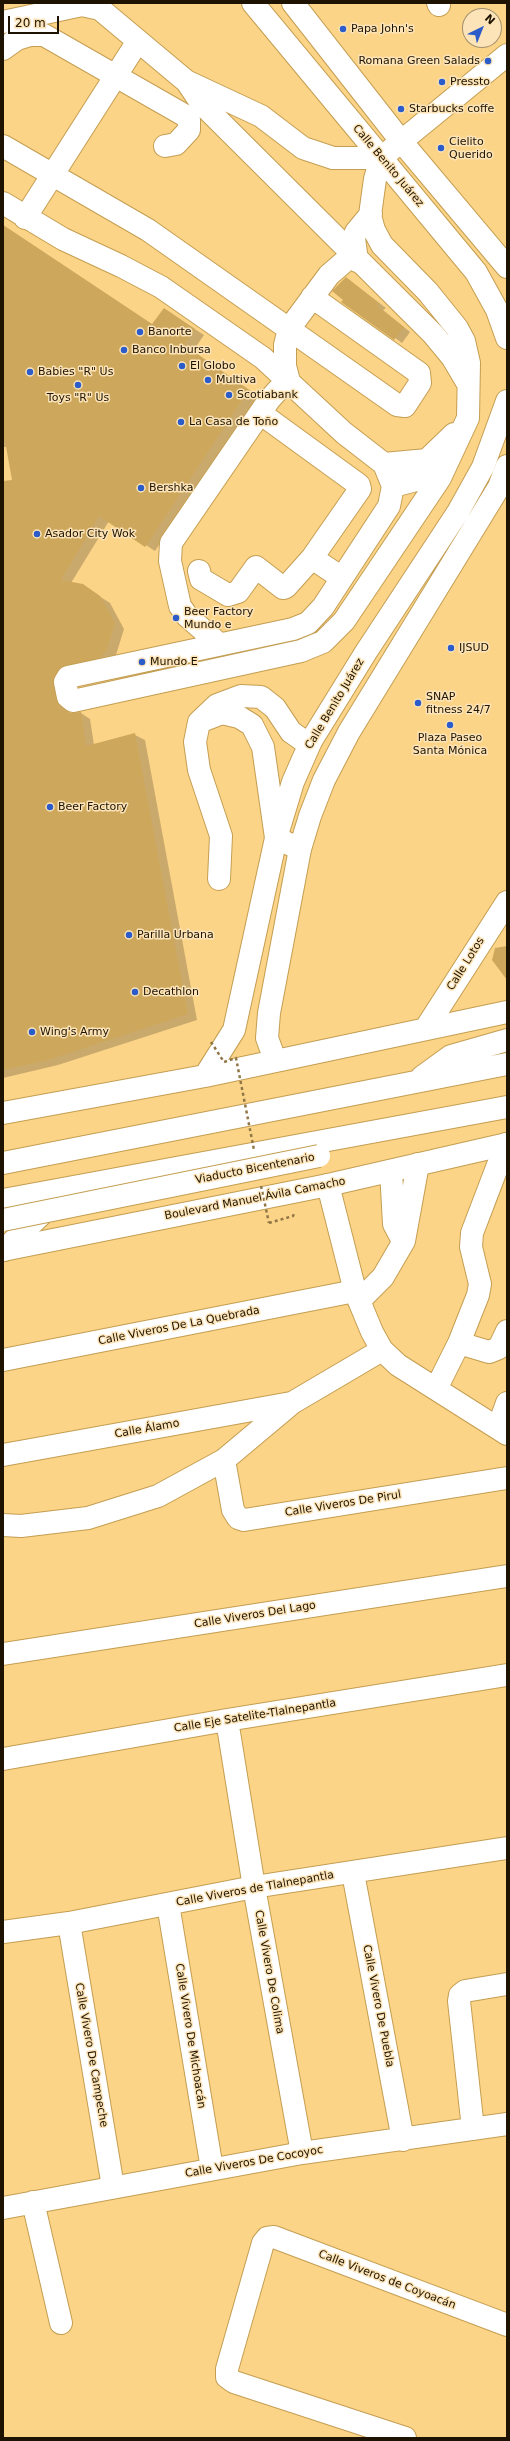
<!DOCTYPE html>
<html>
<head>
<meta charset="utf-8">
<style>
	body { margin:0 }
	#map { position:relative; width:510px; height:2441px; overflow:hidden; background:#fcd488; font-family:"DejaVu Sans",sans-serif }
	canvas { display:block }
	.frame { position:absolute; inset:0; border:4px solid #1e1300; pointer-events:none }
	.north { position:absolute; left:462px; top:8px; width:40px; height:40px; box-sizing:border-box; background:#fce4b8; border:1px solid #a3906e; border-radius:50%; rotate:43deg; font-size:11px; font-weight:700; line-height:16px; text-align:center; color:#1e1300 }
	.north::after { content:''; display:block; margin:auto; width:14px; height:18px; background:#2b5cca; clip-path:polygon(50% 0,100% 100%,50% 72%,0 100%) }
	.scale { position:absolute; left:8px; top:16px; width:51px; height:18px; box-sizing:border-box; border:2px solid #1e1300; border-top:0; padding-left:5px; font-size:12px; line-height:14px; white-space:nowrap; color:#1e1300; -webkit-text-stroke:3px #fce4b8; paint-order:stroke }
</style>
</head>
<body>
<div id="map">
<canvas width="510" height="2441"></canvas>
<div class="frame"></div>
<div class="north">N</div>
<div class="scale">20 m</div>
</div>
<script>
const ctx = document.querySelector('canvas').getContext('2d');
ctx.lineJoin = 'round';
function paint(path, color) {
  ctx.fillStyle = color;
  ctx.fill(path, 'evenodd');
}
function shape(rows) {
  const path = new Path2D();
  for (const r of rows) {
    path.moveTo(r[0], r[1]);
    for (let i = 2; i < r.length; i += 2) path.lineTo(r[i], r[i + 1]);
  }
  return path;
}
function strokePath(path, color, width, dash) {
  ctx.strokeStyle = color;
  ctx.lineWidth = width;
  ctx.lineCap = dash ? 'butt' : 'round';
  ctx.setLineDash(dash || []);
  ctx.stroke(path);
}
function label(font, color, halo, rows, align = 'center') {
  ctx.font = font + ' "DejaVu Sans",sans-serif';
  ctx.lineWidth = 3;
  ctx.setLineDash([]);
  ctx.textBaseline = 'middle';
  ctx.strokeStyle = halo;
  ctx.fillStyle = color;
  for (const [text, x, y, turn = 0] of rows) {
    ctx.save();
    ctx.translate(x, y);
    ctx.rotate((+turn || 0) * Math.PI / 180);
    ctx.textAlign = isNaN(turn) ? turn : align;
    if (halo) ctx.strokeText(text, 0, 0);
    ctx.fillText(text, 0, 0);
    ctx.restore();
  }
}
const shadow = shape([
	[3,225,153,325,173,315,204,335,193,351,258,396,155,551,109,521,71,583,82,585,110,603,124,629,116,655,108,663,71,672,65,706,70,713,81,713,90,719,94,745,135,735,145,740,197,1020,58,1065,3,1078,3,482,13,481,7,447,3,447],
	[346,278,386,308,383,310,410,332,402,343,344,300]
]);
const building = shape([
	[3,225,152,324,164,308,195,329,184,345,249,390,145,547,99,516,61,580,83,584,100,596,115,623,107,650,99,658,61,667,54,676,53,684,56,699,60,707,70,713,81,712,86,746,135,733,188,1014,48,1060,3,1070,3,481,12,480,5,441,3,441],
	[346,277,379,303,377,306,404,327,394,340,341,302,343,300,332,291],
	[507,946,507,980,492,960,495,948]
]);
const path = shape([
	[269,1223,293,1216,295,1212]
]);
const minor = shape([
	[438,3,439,5],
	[3,22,82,5,100,9,186,81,261,116,303,148,333,158,381,158],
	[3,49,17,39,30,35,44,35,184,115,189,120,189,130,176,144,165,146],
	[187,82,201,103,433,334,452,357,468,384],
	[3,146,148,230,397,405,405,406,420,383,419,373,312,297],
	[387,153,507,55],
	[3,203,63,239,121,266,161,287,263,358,344,433,384,464,393,486,389,506,323,607,308,623,293,629,68,677,65,682,68,697,73,701,301,651,323,642,344,621,440,478,468,418,469,363,464,341,457,328,428,292,382,245,374,230,370,215,375,179,381,158],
	[25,218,138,41],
	[357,261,354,238,356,232,371,214],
	[384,464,427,460,454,434],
	[393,486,420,479,440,478],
	[312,558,342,578],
	[199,571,201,579,228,595,238,592,256,567,283,588,286,587,312,558,360,489,359,485,260,413],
	[219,644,187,616,180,606,170,561,171,543,269,400,278,390,290,385,285,366,285,345,289,329,329,275,352,255],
	[204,720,222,713,239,717,252,725,263,747,276,838,300,849],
	[219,879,221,836,199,770,195,742,199,722,217,705,241,696,261,697,275,708,291,732,301,739,311,741],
	[426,1028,507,902],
	[391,1171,394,1224,402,1239],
	[328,1185,355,1291,372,1332,382,1350,398,1365,507,1434],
	[359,1301,383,1277,404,1241,418,1164],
	[459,1343,489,1352,499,1348,507,1331],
	[3,1360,355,1291],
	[436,1389,459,1343,478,1295,480,1284,471,1247,472,1233,506,1144],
	[498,1428,507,1403],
	[3,1455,291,1403],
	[224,1460,233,1510,238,1518,244,1520,507,1478],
	[3,1525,21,1526,88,1518,158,1496,224,1460,292,1403,382,1350],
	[3,1654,507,1576],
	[227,1720,254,1887,302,2153],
	[3,1759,227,1720,507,1675],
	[353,1873,403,2140],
	[168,1904,212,2169],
	[69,1923,113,2187],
	[3,1932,69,1923,254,1887,507,1848],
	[473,2129,459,2001,460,1995,465,1991,507,1984],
	[33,2202,61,2323],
	[3,2208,302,2153,507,2124],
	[405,2438,234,2382,227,2377,227,2369,263,2243,267,2238,274,2237,507,2325]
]);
const major = shape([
	[253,3,476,272,497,310,507,338],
	[293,3,401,141,507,267],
	[275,1060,267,1038,269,1013,300,849,310,816,324,780,349,732,499,487,507,466],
	[205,1076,234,1030,276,838,293,782,311,741,366,652,458,512,483,467,507,401],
	[3,1113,205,1076,507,1012],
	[3,1250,328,1185,507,1144]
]);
const highway = shape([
	[422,1077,451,1056,507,1040],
	[3,1163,507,1064],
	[3,1200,507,1107],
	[4,1250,51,1205]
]);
const pathBridge = shape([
	[211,1042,224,1062,236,1058,254,1150],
	[261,1186,269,1223]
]);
const highwayBridge = shape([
	[3,1220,319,1156]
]);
const markers = [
	[343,29,4,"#2b5cca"],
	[488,61,4,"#2b5cca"],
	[442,82,4,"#2b5cca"],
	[401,109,4,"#2b5cca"],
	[441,148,4,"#2b5cca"],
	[140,332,4,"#2b5cca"],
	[124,350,4,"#2b5cca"],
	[182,366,4,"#2b5cca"],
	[30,372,4,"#2b5cca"],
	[208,380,4,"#2b5cca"],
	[78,385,4,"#2b5cca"],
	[229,395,4,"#2b5cca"],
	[181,422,4,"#2b5cca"],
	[141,488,4,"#2b5cca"],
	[37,534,4,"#2b5cca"],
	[176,618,4,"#2b5cca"],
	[451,648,4,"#2b5cca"],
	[142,662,4,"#2b5cca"],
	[418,703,4,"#2b5cca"],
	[450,725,4,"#2b5cca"],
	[50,807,4,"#2b5cca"],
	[129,935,4,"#2b5cca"],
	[135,992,4,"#2b5cca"],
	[32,1032,4,"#2b5cca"]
];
const poiNames = [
	["Papa John's",351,29],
	["Romana Green Salads",480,61,"right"],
	["Pressto",450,82],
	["Starbucks coffe",409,109],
	["Cielito",449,142],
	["Querido",449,155],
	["Banorte",148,332],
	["Banco Inbursa",132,350],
	["El Globo",190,366],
	["Babies \"R\" Us",38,372],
	["Multiva",216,380],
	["Scotiabank",237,395],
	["Toys \"R\" Us",78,398,"center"],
	["La Casa de Toño",189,422],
	["Bershka",149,488],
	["Asador City Wok",45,534],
	["Beer Factory",184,612],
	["Mundo e",184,625],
	["IJSUD",459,648],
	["Mundo E",150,662],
	["SNAP",426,697],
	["fitness 24/7",426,710],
	["Plaza Paseo",450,738,"center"],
	["Santa Mónica",450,751,"center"],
	["Beer Factory",58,807],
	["Parilla Urbana",137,935],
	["Decathlon",143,992],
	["Wing's Army",40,1032]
];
const streetNames = [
	["Calle Benito Juárez",388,166,50],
	["Calle Benito Juárez",335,704,-59],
	["Calle Lotos",466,964,-58],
	["Viaducto Bicentenario",255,1169,-11],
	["Boulevard Manuel Ávila Camacho",255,1199,-11],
	["Calle Viveros De La Quebrada",179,1326,-11],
	["Calle Álamo",147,1429,-10],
	["Calle Viveros De Pirul",343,1504,-9],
	["Calle Viveros Del Lago",255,1615,-9],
	["Calle Eje Satelite-Tlalnepantla",255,1716,-9],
	["Calle Viveros de Tlalnepantla",255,1889,-10],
	["Calle Vivero De Colima",269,1972,80],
	["Calle Vivero De Puebla",378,2006,79],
	["Calle Vivero De Michoacán",190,2036,81],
	["Calle Vivero De Campeche",91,2055,80],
	["Calle Viveros De Cocoyoc",254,2162,-10],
	["Calle Viveros de Coyoacán",387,2280,21]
];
paint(shadow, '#0003');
paint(building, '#cda75b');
strokePath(minor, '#c49e52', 24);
strokePath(major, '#c49e52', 24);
strokePath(highway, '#c49e52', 24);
strokePath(path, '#917746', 2.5, [3, 3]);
strokePath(minor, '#fff', 22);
strokePath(major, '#fff', 22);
strokePath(highway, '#fff', 22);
strokePath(highwayBridge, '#c49e52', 24, []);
strokePath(pathBridge, '#917746', 2.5, [3, 3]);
strokePath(highwayBridge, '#fff', 22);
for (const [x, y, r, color] of markers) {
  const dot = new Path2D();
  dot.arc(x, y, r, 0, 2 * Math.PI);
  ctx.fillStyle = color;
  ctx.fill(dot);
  strokePath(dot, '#fce4b8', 1.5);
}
label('11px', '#1e1300', '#fce4b8', poiNames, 'left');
label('11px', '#1e1300', '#fce4b8', streetNames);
</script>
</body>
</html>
